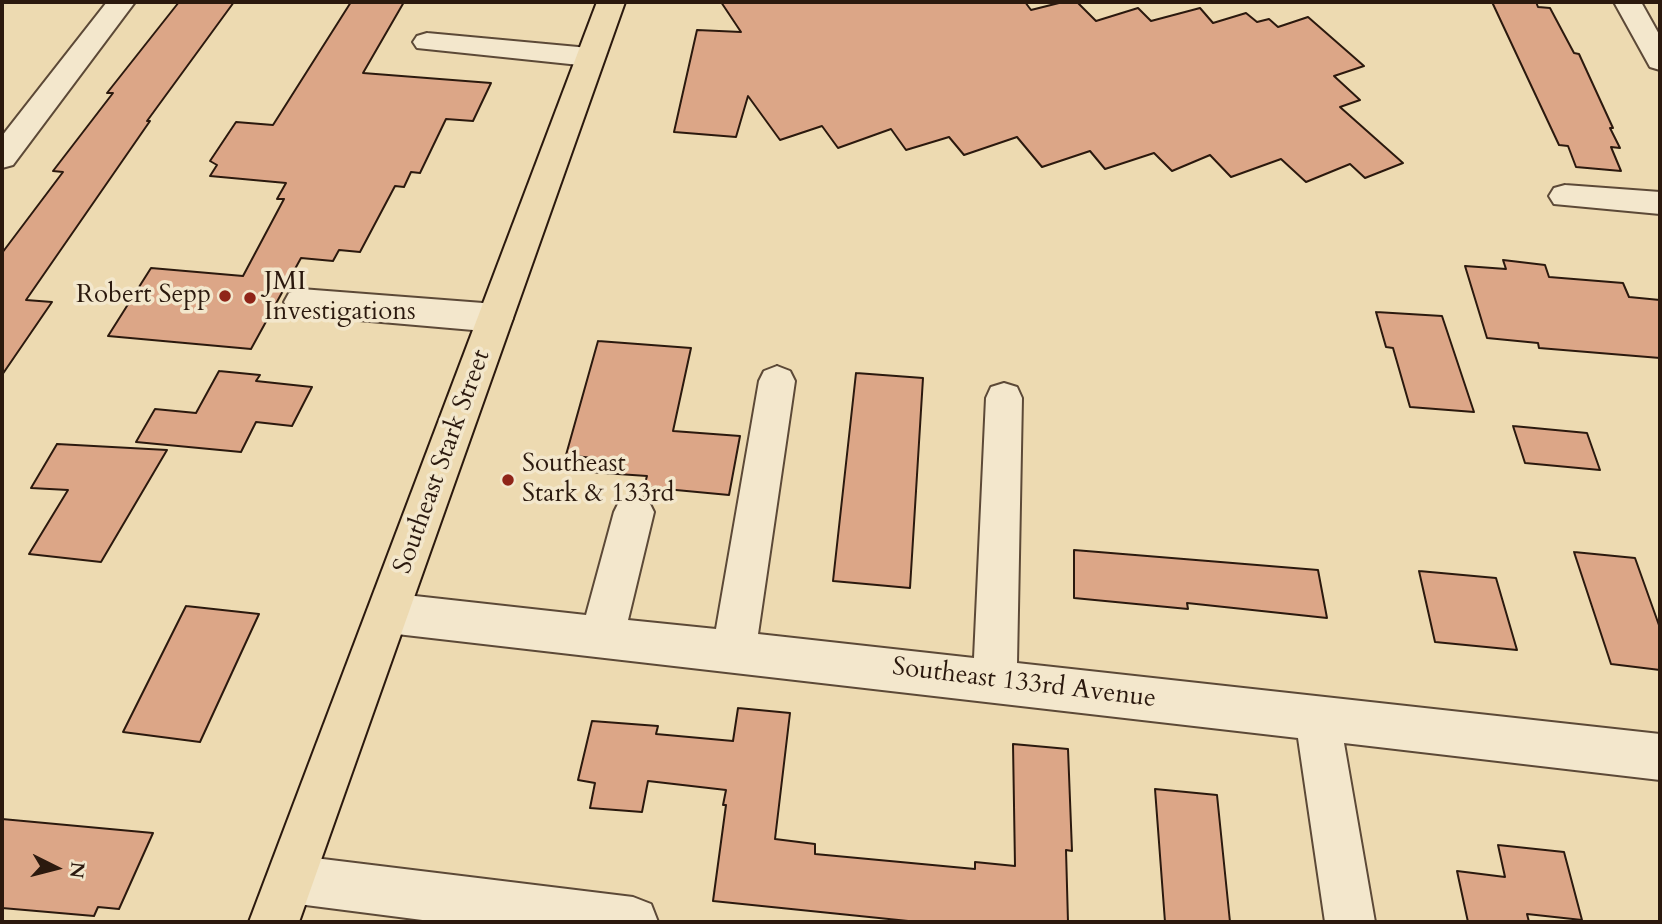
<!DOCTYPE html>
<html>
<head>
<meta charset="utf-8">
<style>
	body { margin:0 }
	#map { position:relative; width:1662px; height:924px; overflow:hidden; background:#eddab1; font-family:Cardo,serif }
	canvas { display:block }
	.frame { position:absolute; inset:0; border:4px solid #2b190e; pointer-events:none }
	.north { position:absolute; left:21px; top:833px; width:70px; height:70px; -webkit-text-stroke:5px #f3e7cc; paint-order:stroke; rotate:96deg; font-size:19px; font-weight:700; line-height:28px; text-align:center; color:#2b190e }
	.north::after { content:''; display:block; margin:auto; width:24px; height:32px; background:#2b190e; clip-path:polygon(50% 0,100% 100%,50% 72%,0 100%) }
</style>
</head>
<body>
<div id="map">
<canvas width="1662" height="924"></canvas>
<div class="frame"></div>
<div class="north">N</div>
</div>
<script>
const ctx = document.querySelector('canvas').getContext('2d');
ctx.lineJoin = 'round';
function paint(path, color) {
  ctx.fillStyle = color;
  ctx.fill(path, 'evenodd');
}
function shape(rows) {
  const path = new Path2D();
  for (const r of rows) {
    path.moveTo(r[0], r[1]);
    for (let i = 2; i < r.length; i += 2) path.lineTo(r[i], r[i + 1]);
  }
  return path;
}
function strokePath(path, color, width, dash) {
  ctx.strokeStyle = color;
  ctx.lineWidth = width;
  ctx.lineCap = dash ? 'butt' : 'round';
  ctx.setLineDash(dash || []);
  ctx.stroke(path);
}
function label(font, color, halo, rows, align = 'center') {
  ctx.font = font + ' Cardo,serif';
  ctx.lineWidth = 7;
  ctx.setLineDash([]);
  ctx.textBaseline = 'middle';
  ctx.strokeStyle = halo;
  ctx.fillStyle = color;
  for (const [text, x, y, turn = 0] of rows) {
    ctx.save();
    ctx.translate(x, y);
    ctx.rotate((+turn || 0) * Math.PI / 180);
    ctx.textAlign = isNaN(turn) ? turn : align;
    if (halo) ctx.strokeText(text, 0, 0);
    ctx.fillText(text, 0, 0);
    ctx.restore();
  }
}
const building = shape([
	[179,2,234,2,147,121,150,121,26,300,52,302,2,375,2,253,63,172,53,171,113,93,107,93,179,2],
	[351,2,404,2,363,73,491,83,473,121,446,119,420,173,411,172,404,187,395,186,360,252,339,250,333,261,301,258,251,349,108,336,151,268,243,276,284,199,277,199,286,183,210,176,217,165,210,161,236,122,273,125,351,2],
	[721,2,1025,2,1031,10,1063,2,1077,2,1096,21,1138,8,1151,21,1200,8,1213,23,1246,13,1257,22,1269,19,1278,27,1308,17,1364,66,1334,76,1360,100,1340,107,1403,163,1365,178,1350,164,1306,182,1281,159,1231,177,1210,155,1172,171,1154,153,1105,169,1090,151,1042,167,1017,137,964,155,949,137,906,150,891,129,838,148,822,126,780,140,748,96,736,137,674,132,697,30,741,32,721,2],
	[1492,2,1536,2,1538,7,1550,8,1574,53,1579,54,1613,128,1610,128,1620,148,1611,147,1621,171,1576,167,1568,146,1559,145,1492,2],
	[1503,260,1545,265,1549,277,1623,283,1629,297,1660,300,1660,358,1539,348,1538,343,1487,338,1465,266,1506,269,1503,260],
	[1376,312,1442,316,1474,412,1410,407,1393,348,1386,347,1376,312],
	[598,341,691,348,673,431,740,436,729,495,644,487,647,476,589,472,593,458,566,455,598,341],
	[219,371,260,375,256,381,312,387,292,426,256,422,241,452,136,442,155,409,196,413,219,371],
	[856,373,923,378,910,588,833,581,856,373],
	[1513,426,1587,433,1600,470,1525,463,1513,426],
	[57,444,167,450,101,562,29,554,68,490,31,488,57,444],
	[1074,550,1318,570,1327,618,1187,603,1188,609,1074,598,1074,550],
	[1574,552,1635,558,1660,628,1660,670,1611,664,1574,552],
	[1419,571,1496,578,1517,650,1435,642,1419,571],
	[186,606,259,614,200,742,123,732,186,606],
	[738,708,790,713,775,839,815,844,815,854,975,869,975,862,1015,866,1013,744,1068,749,1072,851,1066,850,1068,922,918,922,713,901,726,805,723,805,726,790,648,781,642,812,590,808,595,783,578,780,592,721,658,726,656,734,733,741,738,708],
	[1155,789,1217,795,1230,922,1165,922,1155,789],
	[2,819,153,833,119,909,98,907,94,916,2,908,2,819],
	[1498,845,1564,852,1582,920,1527,914,1529,922,1468,922,1457,871,1505,877,1498,845]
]);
const minor = shape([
	[107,2,135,2,13,165,2,168,2,136,107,2],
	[1614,2,1641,2,1660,36,1660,70,1650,67,1614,2],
	[427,33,589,48,599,51,603,57,599,63,589,66,417,48,413,42,417,36,427,33],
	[1565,185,1660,192,1660,214,1554,204,1549,196,1554,188,1565,185],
	[301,289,496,304,508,308,513,318,508,328,496,332,301,315,289,311,284,302,289,293,301,289],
	[777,366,790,371,795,381,758,634,974,658,986,398,991,387,1004,383,1017,387,1022,398,1017,663,1660,734,1660,780,1344,743,1375,922,1325,922,1298,738,388,633,373,627,367,613,373,599,388,593,586,615,614,512,620,500,634,494,648,500,654,512,628,620,716,629,759,381,764,371,777,366],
	[290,855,633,897,651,904,658,922,438,922,290,903,273,896,266,879,273,862,290,855]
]);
const major = shape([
	[597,2,625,2,299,922,249,922,597,2]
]);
const markers = [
	[225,296,7,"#8f2418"],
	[250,298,7,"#8f2418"],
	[508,480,7,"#8f2418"]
];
const poiNames = [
	["JMI",264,283],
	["Investigations",264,313],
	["Robert Sepp",211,296,"right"],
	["Southeast",522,465],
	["Stark & 133rd",522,495]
];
const streetNames = [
	["Southeast Stark Street",443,462,-70],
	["Southeast 133rd Avenue",1024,684,7]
];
paint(building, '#dca687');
strokePath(building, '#2b190e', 2);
strokePath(minor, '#5c4937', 4);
strokePath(major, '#2b190e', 4);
paint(minor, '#f3e7cc');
paint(major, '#eddab1');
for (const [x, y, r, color] of markers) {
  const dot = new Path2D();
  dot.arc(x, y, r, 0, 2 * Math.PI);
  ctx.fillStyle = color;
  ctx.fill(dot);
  strokePath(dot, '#f3e7cc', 2.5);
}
label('26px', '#2b190e', '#f3e7cc', poiNames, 'left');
label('26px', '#2b190e', '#f3e7cc', streetNames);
</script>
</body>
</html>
